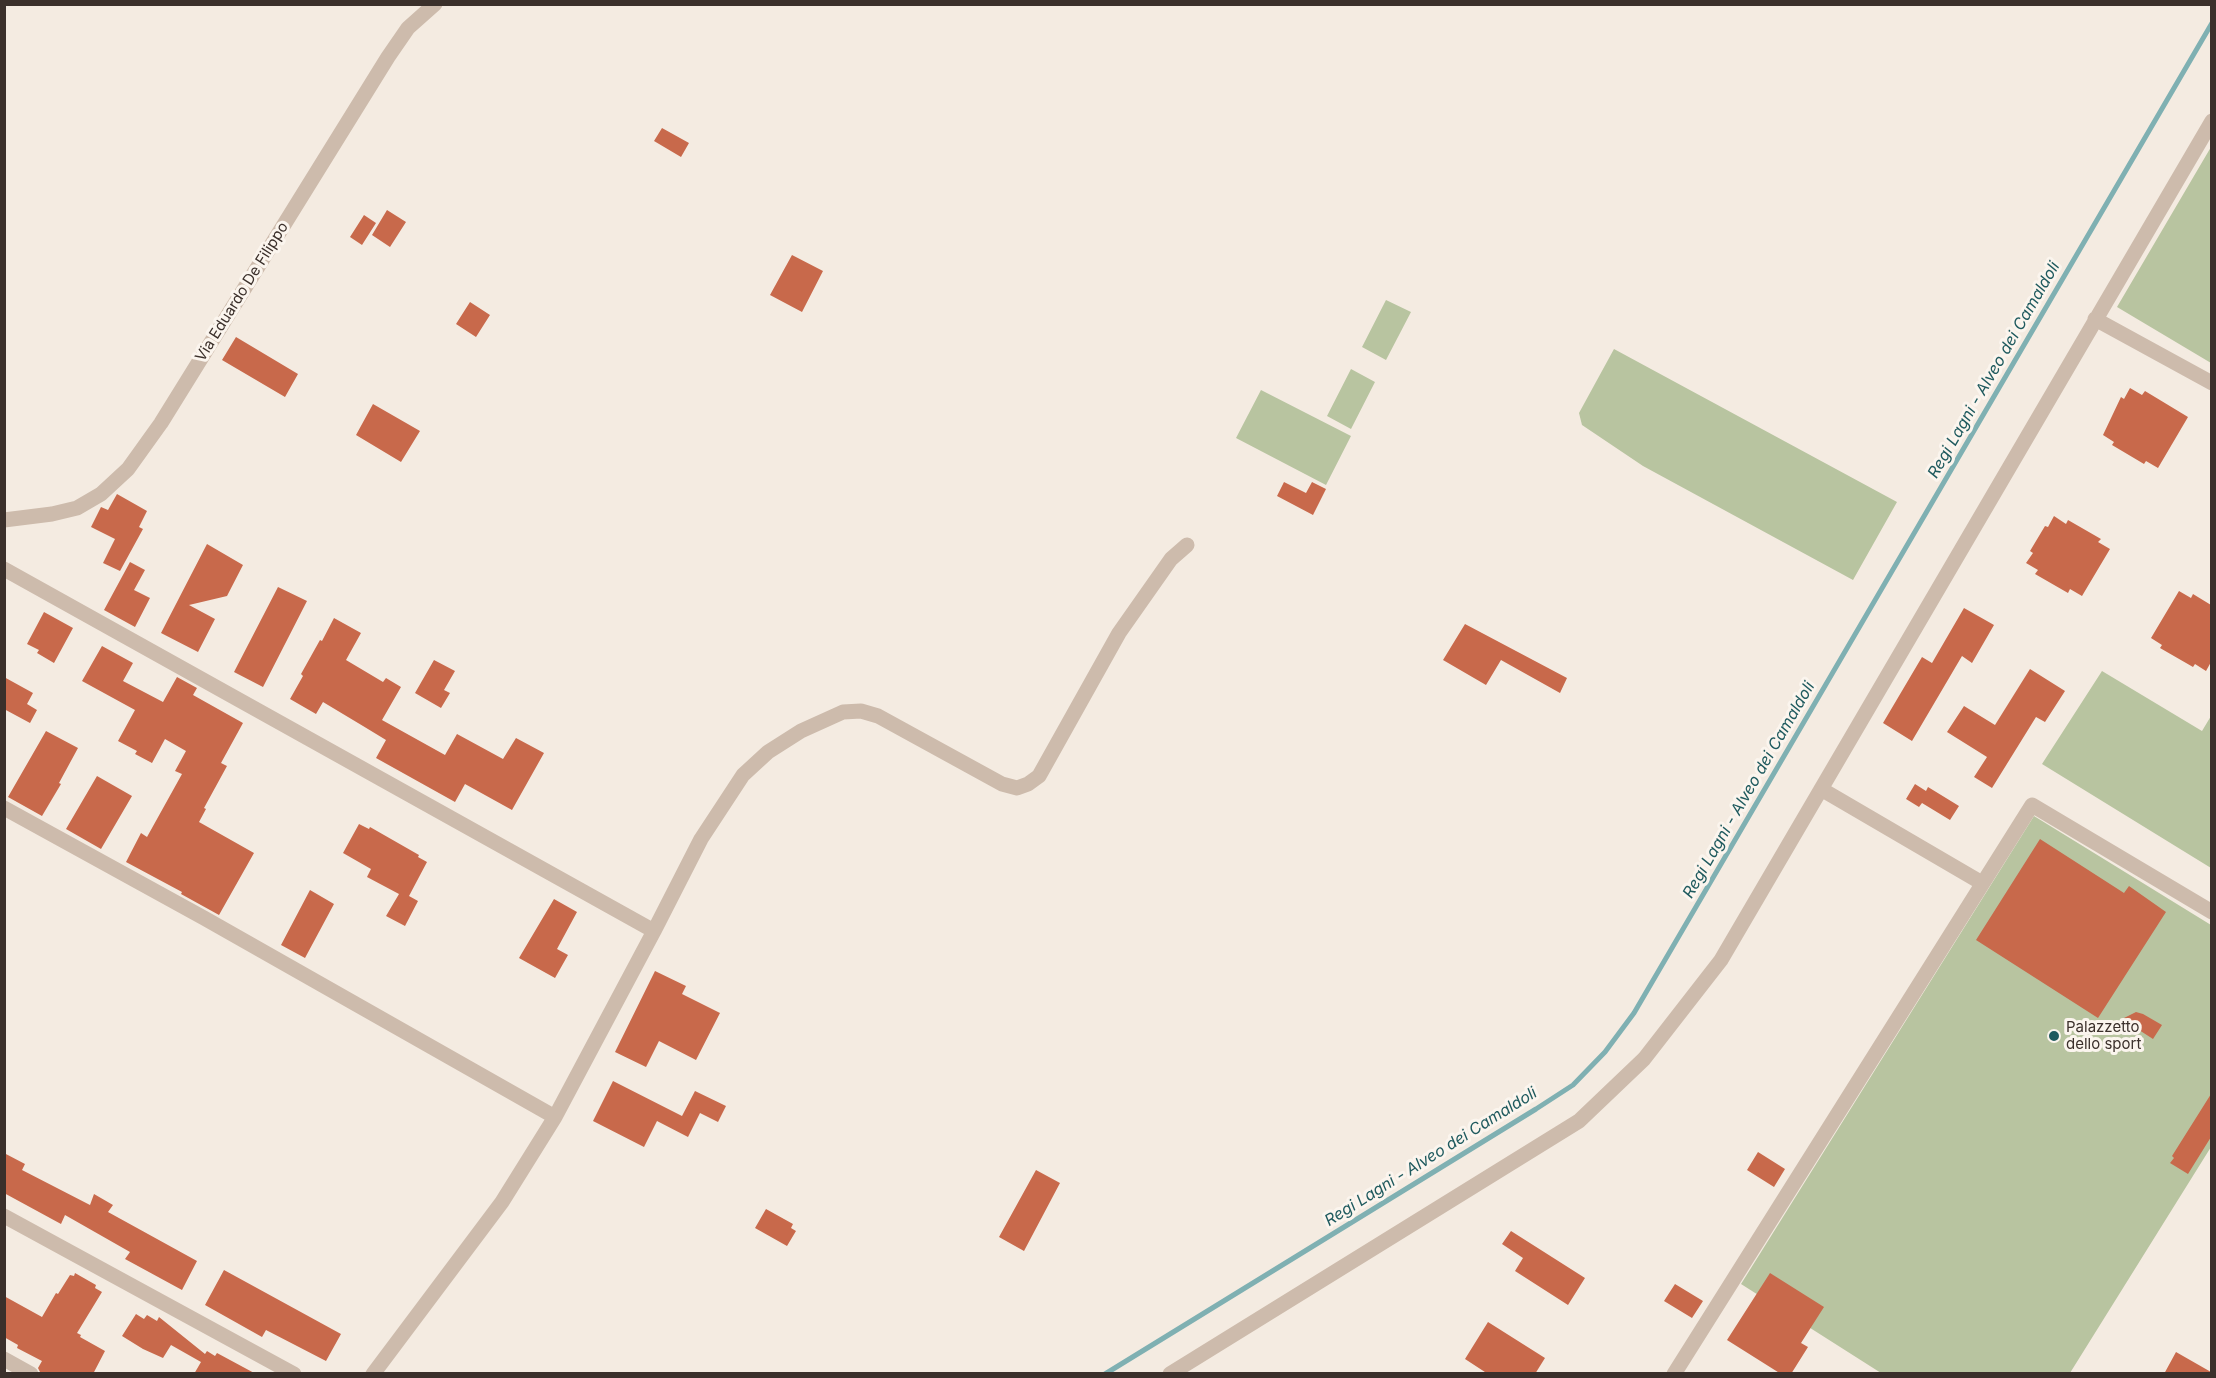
<!DOCTYPE html>
<html>
<head>
<meta charset="utf-8">
<style>
	body { margin:0 }
	#map { position:relative; width:2216px; height:1378px; overflow:hidden; background:#f4ebe1; font-family:Inter,sans-serif }
	canvas { display:block }
	.frame { position:absolute; inset:0; border:6px solid #3b302b; pointer-events:none }
</style>
</head>
<body>
<div id="map">
<canvas width="2216" height="1378"></canvas>
<div class="frame"></div>
</div>
<script>
const ctx = document.querySelector('canvas').getContext('2d');
ctx.lineJoin = 'round';
function paint(path, color) {
  ctx.fillStyle = color;
  ctx.fill(path, 'evenodd');
}
function shape(rows) {
  const path = new Path2D();
  for (const r of rows) {
    path.moveTo(r[0], r[1]);
    for (let i = 2; i < r.length; i += 2) path.lineTo(r[i], r[i + 1]);
  }
  return path;
}
function strokePath(path, color, width, dash) {
  ctx.strokeStyle = color;
  ctx.lineWidth = width;
  ctx.lineCap = dash ? 'butt' : 'round';
  ctx.setLineDash(dash || []);
  ctx.stroke(path);
}
function label(font, color, halo, rows, align = 'center') {
  ctx.font = font + ' Inter,sans-serif';
  ctx.lineWidth = 6;
  ctx.setLineDash([]);
  ctx.textBaseline = 'middle';
  ctx.strokeStyle = halo;
  ctx.fillStyle = color;
  for (const [text, x, y, turn = 0] of rows) {
    ctx.save();
    ctx.translate(x, y);
    ctx.rotate((+turn || 0) * Math.PI / 180);
    ctx.textAlign = isNaN(turn) ? turn : align;
    if (halo) ctx.strokeText(text, 0, 0);
    ctx.fillText(text, 0, 0);
    ctx.restore();
  }
}
const green = shape([
	[2211,147,2211,363,2117,307],
	[1386,300,1411,312,1386,360,1362,347],
	[1614,349,1897,502,1853,580,1643,466,1582,425,1579,413],
	[1351,369,1375,382,1351,429,1327,416],
	[1261,390,1351,436,1326,485,1236,438],
	[2102,671,2202,731,2211,716,2211,868,2042,764],
	[2034,816,2211,925,2211,1147,2070,1373,1881,1373,1741,1284]
]);
const stream = shape([
	[1105,1374,1536,1109,1573,1085,1605,1052,1634,1013,2212,23]
]);
const building = shape([
	[662,128,689,143,681,157,654,141],
	[387,210,406,222,390,247,372,235],
	[364,215,376,223,362,245,350,237],
	[792,255,823,271,802,312,770,295],
	[470,302,490,315,476,337,456,324],
	[236,337,298,374,285,397,222,360],
	[2130,388,2142,395,2145,391,2188,417,2158,468,2146,461,2144,464,2112,445,2114,442,2103,435,2121,397,2124,399],
	[373,404,420,431,401,462,356,435],
	[1284,482,1306,493,1312,482,1326,489,1313,515,1277,496],
	[117,494,147,511,139,527,143,529,120,571,103,563,115,539,91,527,101,507,108,510],
	[2054,516,2066,524,2068,520,2101,539,2098,542,2110,549,2082,596,2070,589,2068,593,2035,574,2038,570,2026,563,2033,553,2030,551,2045,526,2048,527],
	[207,544,243,565,227,596,189,605,215,619,198,652,161,633],
	[130,562,145,570,134,590,150,598,135,627,104,610],
	[278,587,307,601,263,687,234,672],
	[2179,591,2191,598,2193,594,2211,605,2211,662,2206,671,2195,664,2193,667,2160,648,2162,645,2151,638],
	[1964,608,1994,625,1972,663,1962,656,1912,741,1883,723,1922,657,1932,663],
	[44,612,73,628,54,663,37,653,39,650,27,644],
	[334,618,361,633,346,660,383,682,386,678,401,687,382,720,445,755,457,734,503,759,516,738,544,753,512,810,465,784,455,802,376,758,386,740,363,726,323,702,316,714,290,699,303,676,301,674,320,640,322,641],
	[1465,624,1567,678,1560,693,1501,660,1486,685,1443,660],
	[102,646,133,663,123,681,163,702,177,677,197,688,193,695,243,723,221,763,227,766,204,808,206,809,199,822,254,853,219,915,181,894,182,892,126,862,141,833,147,837,182,774,175,771,186,751,165,739,152,763,135,754,137,751,118,741,135,710,82,681],
	[434,660,455,671,444,690,450,693,441,708,415,693],
	[2030,669,2065,691,2045,722,2036,717,1992,788,1974,777,1987,757,1947,732,1964,706,1995,725],
	[4,677,33,693,27,704,37,710,30,723,4,709],
	[46,731,78,748,59,783,61,784,42,816,8,797],
	[97,776,132,796,101,849,66,829],
	[1915,784,1926,791,1928,787,1959,806,1950,820,1922,803,1919,807,1906,799],
	[359,824,369,829,370,827,419,855,418,857,427,862,409,896,418,901,405,926,386,916,399,894,367,877,371,869,343,853],
	[2040,839,2124,893,2129,886,2166,912,2098,1018,1976,940],
	[310,890,334,904,305,958,281,945],
	[554,899,577,912,557,949,568,955,555,978,519,958],
	[655,971,686,986,682,994,720,1013,696,1060,659,1041,646,1067,615,1052],
	[2136,1012,2143,1014,2162,1025,2153,1039,2122,1019],
	[613,1081,682,1116,695,1091,726,1106,718,1122,700,1113,688,1137,657,1121,644,1147,593,1121],
	[2211,1094,2211,1137,2188,1174,2170,1163,2174,1158,2172,1156],
	[1758,1152,1785,1169,1774,1187,1747,1170],
	[4,1153,25,1164,22,1170,90,1205,94,1194,113,1205,108,1212,197,1261,182,1290,125,1259,130,1252,65,1215,61,1224,4,1193],
	[1036,1170,1060,1183,1024,1251,999,1237],
	[766,1209,793,1224,791,1228,796,1231,787,1246,755,1228],
	[1511,1231,1585,1278,1568,1305,1515,1271,1523,1258,1502,1244],
	[224,1270,341,1334,326,1361,266,1330,262,1337,205,1305],
	[75,1273,96,1285,95,1288,102,1292,77,1333,81,1335,80,1337,105,1351,93,1374,41,1374,38,1368,42,1361,17,1348,18,1345,4,1337,4,1296,42,1317,56,1293,58,1294,70,1275,74,1276],
	[1770,1273,1824,1307,1801,1343,1808,1347,1791,1374,1781,1374,1727,1340],
	[1675,1284,1703,1301,1692,1318,1664,1301],
	[136,1314,144,1319,147,1315,157,1321,159,1317,205,1354,207,1351,215,1356,217,1353,256,1374,194,1374,201,1362,171,1345,163,1358,143,1349,122,1336],
	[1488,1322,1545,1358,1535,1374,1488,1374,1465,1359],
	[2176,1352,2211,1372,2211,1374,2164,1374]
]);
const minor = shape([
	[2095,319,2212,383],
	[4,520,52,514,77,508,101,494,128,469,161,423,388,57,408,28,435,4],
	[4,569,654,931,555,1117,204,918,4,808],
	[1821,789,1982,883],
	[654,931,701,839,743,775,768,752,801,731,843,712,861,711,878,716,1002,784,1017,788,1028,784,1039,776,1119,633,1171,559,1187,545],
	[4,1216,294,1374],
	[4,1359,31,1374],
	[373,1374,502,1202,555,1117],
	[1170,1374,1579,1121,1644,1059,1721,960,2212,121],
	[1674,1374,2032,805,2212,912]
]);
const markers = [
	[2054,1036,6,"#1f5a5e"]
];
const streetNames = [
	["Via Eduardo De Filippo",242,292,-58]
];
const poiNames = [
	["Palazzetto",2066,1027],
	["dello sport",2066,1044]
];
const waterNames = [
	["Regi Lagni - Alveo dei Camaldoli",1994,370,-60],
	["Regi Lagni - Alveo dei Camaldoli",1749,790,-60],
	["Regi Lagni - Alveo dei Camaldoli",1431,1157,-32]
];
paint(green, '#b8c4a0');
strokePath(stream, '#7fb0b2', 5);
paint(building, '#c8694b');
strokePath(minor, '#cdbbac', 15);
for (const [x, y, r, color] of markers) {
  const dot = new Path2D();
  dot.arc(x, y, r, 0, 2 * Math.PI);
  ctx.fillStyle = color;
  ctx.fill(dot);
  strokePath(dot, '#fbf5ee', 2);
}
label('15px', '#3b302b', '#fbf5ee', streetNames);
label('15px', '#3b302b', '#fbf5ee', poiNames, 'left');
label('italic 16px', '#1f5a5e', '#fbf5ee', waterNames);
</script>
</body>
</html>
